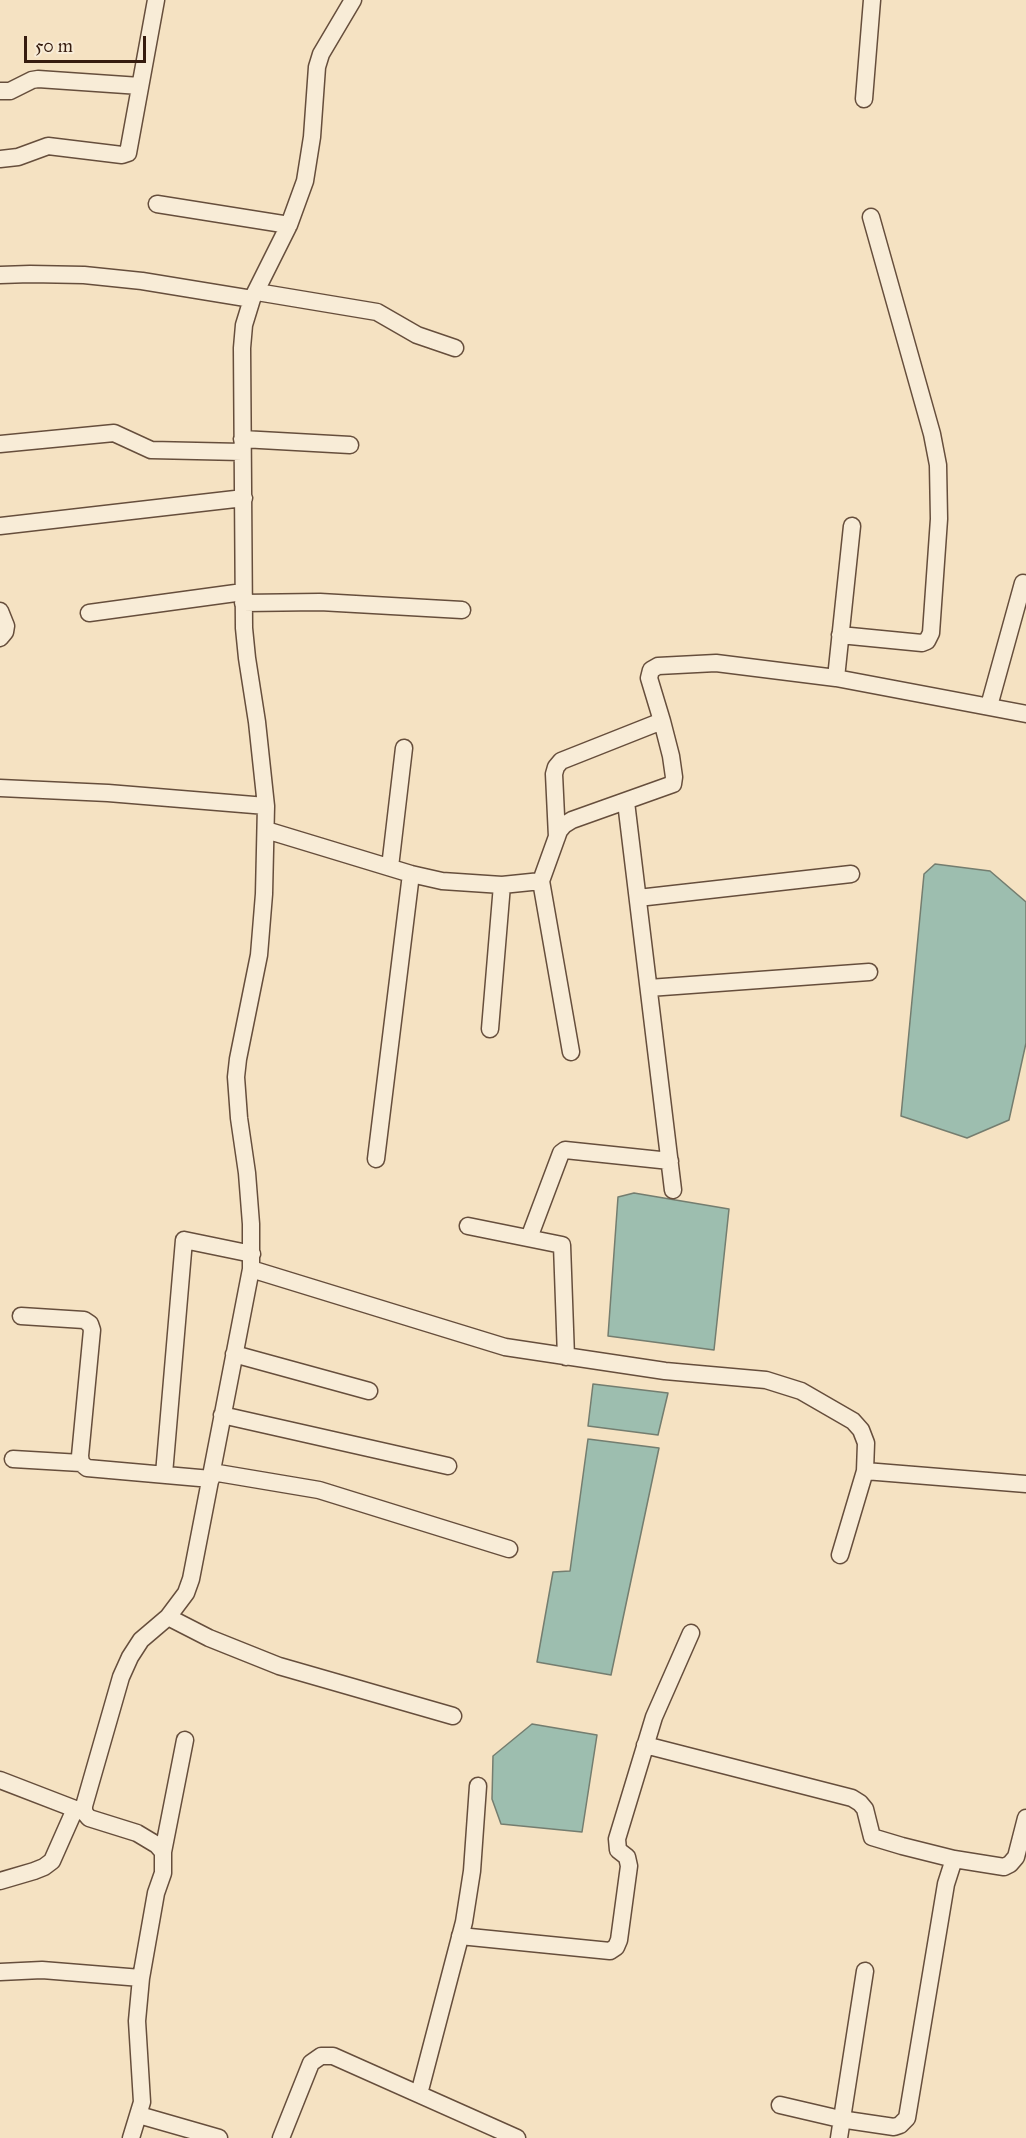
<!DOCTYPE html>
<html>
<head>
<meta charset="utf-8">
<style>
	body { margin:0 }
	#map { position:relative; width:1026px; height:2138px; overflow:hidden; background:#f5e2c2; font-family:"IM FELL Great Primer",serif }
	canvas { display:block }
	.scale { position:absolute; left:24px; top:36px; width:122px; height:27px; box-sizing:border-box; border:3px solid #361c0f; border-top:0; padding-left:8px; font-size:18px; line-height:21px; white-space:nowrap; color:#361c0f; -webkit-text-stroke:4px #f8ecd7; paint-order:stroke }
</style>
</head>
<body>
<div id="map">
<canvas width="1026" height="2138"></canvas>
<div class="scale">50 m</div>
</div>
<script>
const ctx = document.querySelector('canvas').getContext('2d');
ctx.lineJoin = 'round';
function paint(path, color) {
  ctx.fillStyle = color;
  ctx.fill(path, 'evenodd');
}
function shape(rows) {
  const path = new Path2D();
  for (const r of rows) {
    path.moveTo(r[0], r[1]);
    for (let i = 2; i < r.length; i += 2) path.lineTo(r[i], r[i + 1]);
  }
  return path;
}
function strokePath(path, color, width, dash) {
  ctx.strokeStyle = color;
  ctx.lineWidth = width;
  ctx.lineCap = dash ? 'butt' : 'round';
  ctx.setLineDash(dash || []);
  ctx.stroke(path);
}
const water = shape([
	[935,864,990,871,1026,902,1026,1043,1009,1120,967,1138,901,1116,924,874,935,864],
	[634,1193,729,1209,714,1350,608,1336,618,1197,634,1193],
	[593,1384,668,1393,658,1435,588,1426,593,1384],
	[588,1439,659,1448,611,1675,537,1662,553,1572,570,1571,588,1439],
	[532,1724,597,1735,582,1832,501,1824,492,1799,493,1756,532,1724]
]);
const minor = shape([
	[0,91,10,91,32,80,38,79,140,86],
	[864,99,872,0],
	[0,159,18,157,48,146,122,155,128,153,156,0],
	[157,204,289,225],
	[0,275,30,274,84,275,142,281,252,299],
	[257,292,377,312,417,335,455,348],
	[242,439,350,445],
	[0,444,114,433,151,450,242,452],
	[0,526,244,498],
	[243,603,320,602,462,610],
	[0,611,6,626,5,632,0,638],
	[89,613,243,592],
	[840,635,922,643,927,641,931,633,939,519,938,465,932,434,871,217],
	[836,678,852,526],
	[989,706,1023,583],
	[0,788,108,793,266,806],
	[626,802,673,1190],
	[266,830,411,874,442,881,502,885,541,881,559,831,564,825,572,820,673,784,674,777,671,756,662,721,649,678,651,670,658,666,716,663,836,678,1026,714],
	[557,837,554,774,556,767,561,761,662,721],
	[390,867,404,748],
	[541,881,571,1052],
	[638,898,851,874],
	[649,988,869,972],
	[490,1029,502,885],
	[376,1159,411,874],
	[468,1226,562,1245,566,1357],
	[529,1238,561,1153,565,1150,670,1161],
	[251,1269,505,1347,665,1371,766,1380,801,1391,853,1421,861,1430,866,1443,865,1471,840,1555],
	[21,1316,84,1320,90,1324,92,1330,80,1456,81,1463,87,1468,211,1479],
	[234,1354,369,1391],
	[222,1415,448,1466],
	[13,1459,81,1463],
	[865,1471,1026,1484],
	[212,1472,319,1490,509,1549],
	[164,1474,184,1240,252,1254],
	[168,1617,209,1638,279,1666,453,1716],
	[645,1745,852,1798,860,1803,865,1809,872,1837,902,1846,954,1859],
	[0,1780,83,1812],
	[163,1852,185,1740],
	[0,1881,34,1871,44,1867,52,1861,75,1809],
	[460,1936,610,1951,616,1947,619,1940,629,1866,627,1857,618,1850,617,1839,654,1717,691,1633],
	[0,1972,42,1970,141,1978],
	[419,2094,464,1922,472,1871,478,1786],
	[780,2105,840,2119,894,2127,900,2125,907,2118,946,1884,954,1859,1004,1867,1010,1864,1016,1857,1026,1818],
	[139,2115,219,2138],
	[131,2138,142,2102,137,2021,141,1978,156,1893,163,1873,163,1852,157,1845,137,1833,89,1818,84,1812,84,1806,121,1677,130,1657,141,1640,168,1617,186,1593,191,1579,251,1269,251,1224,247,1173,239,1118,236,1077,238,1059,259,955,264,894,266,806,257,722,247,658,244,628,242,348,244,325,252,299,289,225,305,181,312,137,317,67,321,54,353,0],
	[281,2138,311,2063,321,2056,333,2056,517,2138],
	[839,2138,865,1971]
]);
paint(water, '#9dbeaf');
strokePath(water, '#747d6f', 1.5);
strokePath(minor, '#664e3c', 19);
strokePath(minor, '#f8ecd7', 16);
</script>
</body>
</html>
